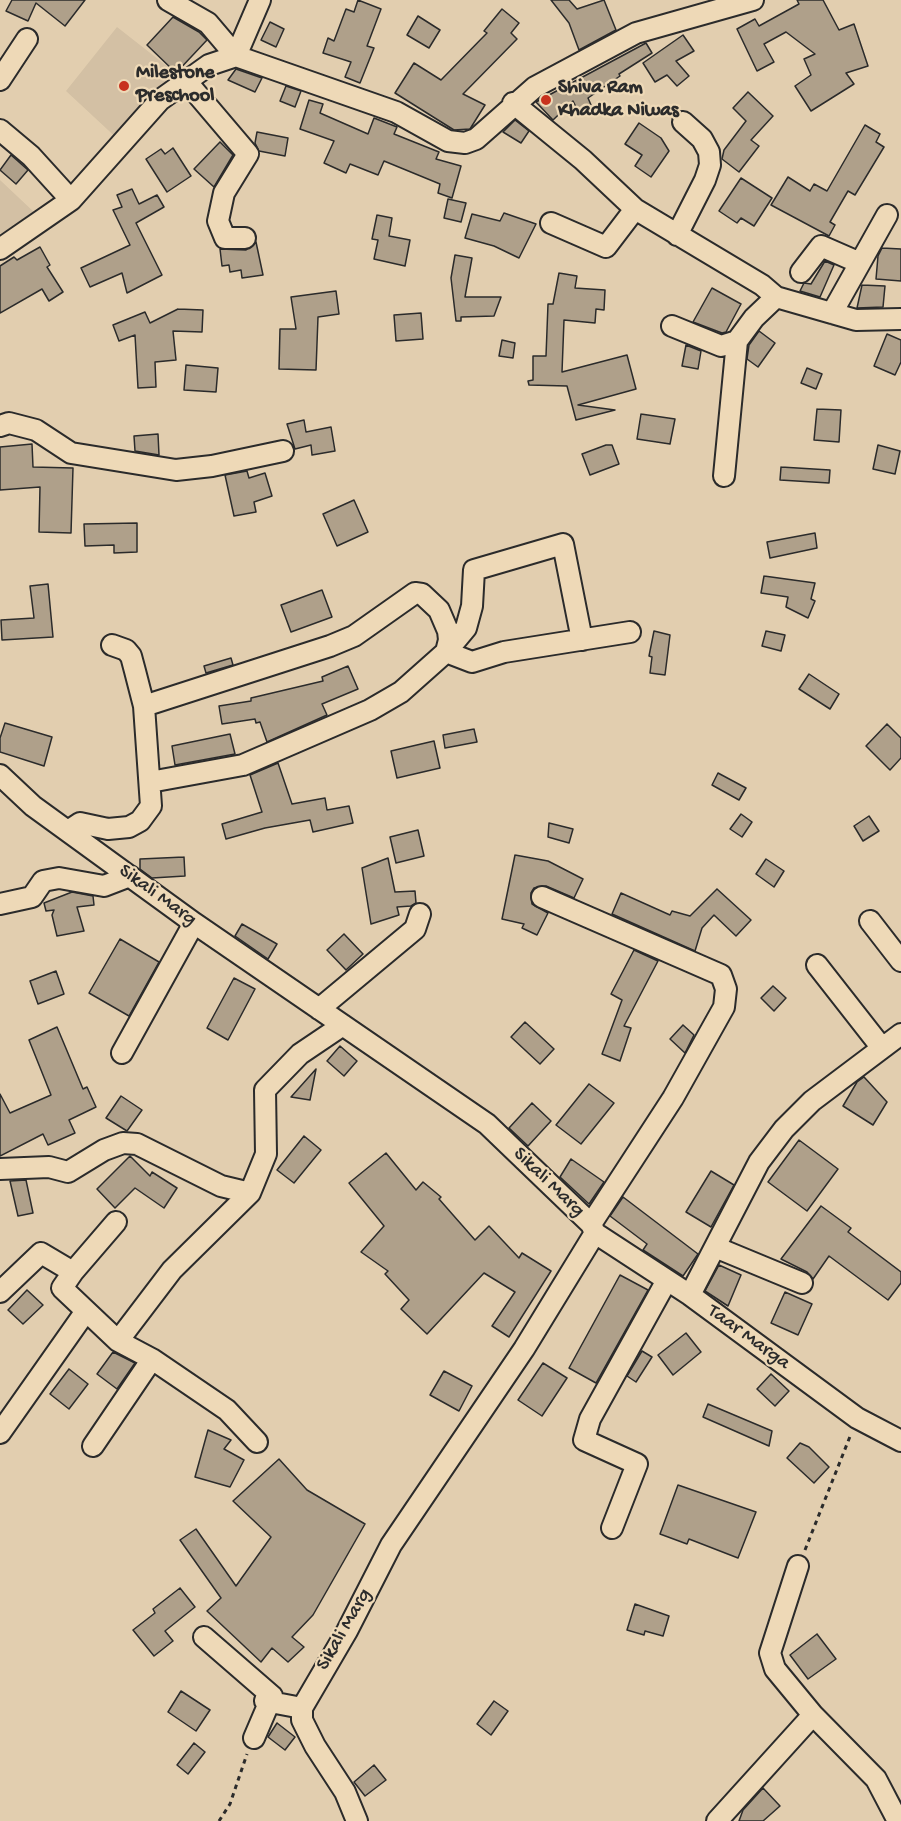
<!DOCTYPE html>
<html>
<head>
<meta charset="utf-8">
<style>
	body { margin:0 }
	canvas { display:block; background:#e2ceaf }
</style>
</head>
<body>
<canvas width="901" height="1821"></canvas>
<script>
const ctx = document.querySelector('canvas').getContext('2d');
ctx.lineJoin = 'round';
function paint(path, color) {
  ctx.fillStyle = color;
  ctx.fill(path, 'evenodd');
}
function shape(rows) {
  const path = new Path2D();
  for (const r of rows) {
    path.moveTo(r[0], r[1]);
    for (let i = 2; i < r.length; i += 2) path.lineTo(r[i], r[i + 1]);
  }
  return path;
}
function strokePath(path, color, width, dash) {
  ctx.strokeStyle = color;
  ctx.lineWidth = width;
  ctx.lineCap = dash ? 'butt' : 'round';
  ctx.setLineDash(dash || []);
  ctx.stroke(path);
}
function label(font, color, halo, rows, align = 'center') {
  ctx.font = font + ' "Gochi Hand",sans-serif';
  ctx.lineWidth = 4.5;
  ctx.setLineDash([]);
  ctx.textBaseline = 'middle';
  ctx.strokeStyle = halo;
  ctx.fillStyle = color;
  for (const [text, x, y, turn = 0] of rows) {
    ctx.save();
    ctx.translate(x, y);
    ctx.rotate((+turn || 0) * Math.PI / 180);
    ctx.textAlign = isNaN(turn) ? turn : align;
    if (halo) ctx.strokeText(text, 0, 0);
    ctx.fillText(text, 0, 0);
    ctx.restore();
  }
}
const built = shape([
	[117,27,186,81,122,143,66,91],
	[0,180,35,213,0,234]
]);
const building = shape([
	[12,0,85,0,65,26,36,3,28,21,6,11,12,0],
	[358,0,381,9,367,46,374,48,360,83,345,77,351,62,323,53,328,38,334,41,346,9,354,12,358,0],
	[551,0,569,0,577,9,604,0,616,30,579,50,569,23,551,0],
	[797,0,823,0,839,30,854,24,868,66,846,73,854,84,811,111,795,86,811,75,804,59,815,54,786,32,764,44,774,62,757,71,737,29,755,19,759,26,799,4,797,0],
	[502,9,519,23,511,33,517,39,463,94,485,105,470,129,454,130,395,93,414,63,441,80,487,33,484,31,502,9],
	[418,16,440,30,429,48,407,35,418,16],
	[173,17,199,32,207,40,176,73,147,45,173,17],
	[270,22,284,29,276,47,261,40,270,22],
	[683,35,694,51,676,61,689,76,677,86,667,75,655,82,643,63,683,35],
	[646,43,652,53,619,74,620,76,588,98,591,105,578,111,573,101,553,120,536,102,646,43],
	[236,69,262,78,255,92,228,80,236,69],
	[286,86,301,91,295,107,280,101,286,86],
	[748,92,773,116,751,140,759,146,739,172,722,159,724,150,746,121,733,108,748,92],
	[309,100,323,104,320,113,368,134,374,118,397,127,394,134,439,152,436,159,461,166,452,198,438,193,440,184,384,161,378,175,350,164,346,173,324,163,334,141,300,129,309,100],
	[515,120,529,131,521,143,503,132,515,120],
	[639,123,661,138,669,151,651,177,635,166,642,155,625,144,639,123],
	[865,125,880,134,876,142,884,147,855,195,848,191,830,222,835,225,829,236,771,205,788,177,810,191,814,184,827,191,865,125],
	[257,132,288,138,285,156,259,151,255,143,257,132],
	[220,142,233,155,214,187,194,169,220,142],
	[173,148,191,176,167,192,146,159,161,149,165,154,173,148],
	[11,155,28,170,16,184,0,170,11,155],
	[741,178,772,198,754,226,741,218,737,223,719,211,741,178],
	[132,189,139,204,157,195,164,207,136,223,162,275,127,293,122,273,90,287,81,268,130,245,113,210,122,207,117,195,132,189],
	[448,199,466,203,461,222,444,218,448,199],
	[504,213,536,224,519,258,494,246,465,238,472,214,500,221,504,213],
	[377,215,392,218,389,236,410,240,405,266,374,259,378,240,372,239,377,215],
	[256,242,263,275,242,278,241,270,230,272,229,265,222,266,220,249,246,250,256,242],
	[40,247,50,265,47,267,63,292,49,301,42,289,0,313,0,266,14,257,17,260,40,247],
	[882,248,901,249,901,281,876,279,878,256,882,248],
	[455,255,472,258,465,297,501,297,494,316,461,317,461,321,456,321,451,278,455,255],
	[825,261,834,265,820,297,800,291,804,283,811,284,825,261],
	[559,273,577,276,575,288,605,290,604,310,596,309,595,323,564,320,562,372,627,355,636,389,578,405,615,410,576,420,567,386,529,385,528,381,533,380,533,356,546,356,548,304,553,304,559,273],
	[862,285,885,286,883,307,857,308,862,285],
	[712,288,741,304,726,332,722,333,693,322,712,288],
	[336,291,339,314,318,317,316,370,279,369,280,329,296,329,291,297,336,291],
	[178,309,203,310,202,332,173,331,176,360,155,362,156,387,138,388,135,335,119,341,113,325,145,312,150,323,178,309],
	[421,313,423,339,396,341,394,315,421,313],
	[759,331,775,343,758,367,747,359,749,345,759,331],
	[887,334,901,340,901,362,895,375,874,366,887,334],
	[502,340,515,343,513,358,499,356,502,340],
	[686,345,701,351,698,369,682,366,686,345],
	[186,365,218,368,216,392,184,390,186,365],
	[807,368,822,374,816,389,801,383,807,368],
	[817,409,841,410,839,442,814,440,817,409],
	[641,414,675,419,670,444,637,439,641,414],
	[304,420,306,432,331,427,335,451,312,455,311,445,295,449,287,424,304,420],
	[158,434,159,455,135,451,134,436,158,434],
	[32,444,33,467,73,468,71,533,39,532,40,487,0,490,0,447,32,444],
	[606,445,612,445,619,464,590,475,582,454,606,445],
	[878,445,900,451,895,474,873,469,878,445],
	[781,467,830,470,829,483,780,480,781,467],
	[247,471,249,478,265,473,272,496,254,502,256,512,234,516,225,475,247,471],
	[354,500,368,532,337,546,323,514,354,500],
	[137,523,137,552,114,553,114,545,85,546,84,524,137,523],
	[815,533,817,548,770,558,767,542,815,533],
	[764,576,815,583,811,599,815,601,808,618,786,607,788,597,761,593,764,576],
	[48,584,53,637,2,640,1,620,34,618,30,586,48,584],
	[322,590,332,617,291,632,281,605,322,590],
	[654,631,670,635,665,675,650,673,652,657,649,656,654,631],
	[766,631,785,635,781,651,762,646,766,631],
	[231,658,233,665,206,673,204,666,231,658],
	[348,666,358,689,322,704,327,715,267,742,260,722,256,723,255,719,222,724,219,706,251,701,251,698,323,681,322,677,348,666],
	[809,674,839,694,830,709,799,689,809,674],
	[5,723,52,737,44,766,0,752,0,738,5,723],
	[887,724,901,738,901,758,890,770,866,746,887,724],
	[474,729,477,742,445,748,443,735,474,729],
	[230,734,235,754,175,765,172,746,230,734],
	[434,741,440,768,397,778,391,751,434,741],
	[278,763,292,804,325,798,327,810,349,806,353,823,313,832,310,820,265,828,226,839,222,824,262,812,250,775,278,763],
	[718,773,746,788,739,800,712,785,718,773],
	[741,814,752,822,742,837,730,829,741,814],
	[869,816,879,831,863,841,854,826,869,816],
	[549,823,573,829,569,843,548,837,549,823],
	[418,830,424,856,396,863,390,837,418,830],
	[515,855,548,861,583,879,574,898,546,886,534,888,531,893,532,904,548,913,537,935,522,928,524,924,502,919,515,855],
	[184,857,185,876,152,878,140,869,140,859,184,857],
	[388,858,395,892,415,891,416,903,411,906,397,907,399,915,371,924,362,868,388,858],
	[766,859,784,871,774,887,756,874,766,859],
	[717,889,751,920,736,936,714,915,702,928,695,951,612,914,621,893,670,915,672,911,690,916,717,889],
	[72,892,93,896,94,905,77,907,84,931,57,936,52,915,54,910,46,911,44,903,72,892],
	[242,924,277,944,268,959,235,936,242,924],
	[344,934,363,954,346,970,327,950,344,934],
	[120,939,159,962,129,1016,89,993,120,939],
	[634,950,658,961,624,1026,631,1028,620,1061,602,1054,622,1000,611,994,634,950],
	[56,971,64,994,38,1004,30,981,56,971],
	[234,978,255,989,228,1040,207,1028,234,978],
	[773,986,786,998,774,1011,761,998,773,986],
	[525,1022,554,1049,540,1064,511,1037,525,1022],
	[683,1025,694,1035,685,1053,670,1039,683,1025],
	[57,1027,83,1089,87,1087,96,1107,69,1120,75,1133,48,1145,43,1134,0,1156,0,1094,10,1113,51,1095,29,1040,57,1027],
	[340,1046,357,1061,344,1076,327,1061,340,1046],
	[316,1069,310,1100,291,1097,316,1069],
	[864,1077,887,1102,873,1125,843,1106,857,1082,864,1077],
	[589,1084,614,1103,581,1144,556,1125,589,1084],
	[121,1096,142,1110,127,1131,106,1118,121,1096],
	[532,1103,551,1121,528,1146,509,1128,532,1103],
	[304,1136,321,1150,294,1183,277,1170,304,1136],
	[799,1140,838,1169,807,1211,768,1182,799,1140],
	[386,1153,416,1190,423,1182,441,1197,439,1199,475,1240,489,1226,519,1258,522,1253,551,1271,509,1337,492,1326,515,1292,484,1273,427,1334,401,1309,409,1300,385,1274,388,1271,361,1252,384,1226,349,1183,386,1153],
	[130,1156,150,1176,152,1172,177,1188,164,1208,135,1188,115,1208,97,1189,130,1156],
	[571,1159,604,1182,589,1204,560,1177,571,1159],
	[711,1171,734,1185,711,1227,686,1212,711,1171],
	[26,1180,33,1213,18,1216,10,1181,26,1180],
	[623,1197,698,1254,683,1276,643,1250,647,1244,610,1216,623,1197],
	[821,1206,851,1228,848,1232,901,1272,901,1283,888,1300,829,1256,813,1279,807,1272,781,1259,821,1206],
	[719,1265,741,1275,728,1306,705,1291,719,1265],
	[620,1275,648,1290,596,1383,569,1368,620,1275],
	[27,1290,43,1305,23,1324,8,1310,27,1290],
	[785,1292,812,1304,798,1335,771,1323,785,1292],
	[686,1333,701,1352,673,1375,658,1355,686,1333],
	[642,1351,652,1357,636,1382,627,1376,642,1351],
	[113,1352,135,1363,117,1389,97,1374,113,1352],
	[543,1363,567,1378,542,1416,518,1400,543,1363],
	[69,1369,88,1384,69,1409,50,1394,69,1369],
	[444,1371,472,1386,459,1411,430,1395,444,1371],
	[771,1374,789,1391,775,1406,757,1389,771,1374],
	[708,1404,772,1431,769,1446,703,1417,708,1404],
	[208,1430,231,1440,224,1449,244,1460,230,1487,195,1477,208,1430],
	[800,1443,809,1447,829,1467,814,1483,787,1458,800,1443],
	[279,1459,307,1490,365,1524,313,1615,292,1637,304,1647,288,1662,272,1648,261,1662,207,1611,221,1598,180,1540,196,1529,236,1586,271,1537,233,1501,279,1459],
	[678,1485,756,1512,738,1558,689,1539,687,1544,660,1534,678,1485],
	[180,1588,195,1607,165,1631,173,1641,154,1656,133,1630,155,1613,153,1609,180,1588],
	[635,1604,669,1616,663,1636,645,1631,644,1635,627,1630,635,1604],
	[817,1634,836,1659,808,1679,790,1655,817,1634],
	[181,1691,210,1710,196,1731,168,1712,181,1691],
	[494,1701,508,1711,491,1735,477,1724,494,1701],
	[277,1723,295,1737,285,1750,268,1737,277,1723],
	[194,1743,205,1752,188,1774,177,1765,194,1743],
	[374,1765,386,1780,365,1796,354,1782,374,1765],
	[763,1788,780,1806,763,1821,739,1821,743,1810,763,1788]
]);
const path = shape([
	[805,1550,851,1434],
	[219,1821,230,1804,247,1754]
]);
const minor = shape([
	[168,0,208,23,236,56],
	[236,56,260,0],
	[0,80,27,39],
	[186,81,248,154,224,193,218,221,225,238,245,238],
	[513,103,583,160,635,209,762,285,776,297,856,320,901,319],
	[0,130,31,156,71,200],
	[551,223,606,247,635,209],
	[677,235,705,180,710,165,709,152,702,139,683,122],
	[0,249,71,200,160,100,209,65,236,56,396,112,448,141,465,143,476,139,535,87,636,33,753,0],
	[801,272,821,246,860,263],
	[832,313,887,215],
	[672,326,721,346,737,341],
	[0,426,9,423,36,430,71,453,176,470,212,466,283,451],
	[724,476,737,341,754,318,776,297],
	[582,640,563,544,474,570,472,606,466,628,446,652,472,662,504,652,630,632],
	[144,706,330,646,354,636,415,593,422,594,439,610,448,631,449,640,446,652,401,692,370,710,243,765,150,782],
	[0,775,33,806,194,923,487,1124,591,1224,595,1233,690,1295,857,1418,901,1441],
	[68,831,80,823,108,829,129,827,140,821,151,806,144,706,135,671,131,656,126,650,112,645],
	[542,897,721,975,726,989,724,1007,673,1098,591,1224],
	[0,904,32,897,43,881,59,878,104,886,130,876],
	[870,921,901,961],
	[817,965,882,1048],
	[319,1009,415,929,420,914],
	[122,1053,194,923],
	[0,1169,49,1167,68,1172,104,1150,123,1143,137,1144,221,1186,250,1193],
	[715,1247,802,1283],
	[73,1272,116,1222],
	[0,1292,41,1253,73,1272,62,1288,118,1341,152,1359,227,1410,257,1442],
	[690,1295,759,1162,784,1129,812,1101,901,1034],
	[118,1341,172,1270,250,1193,266,1154,265,1090,300,1054,343,1025],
	[0,1433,86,1311],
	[93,1446,152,1359],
	[612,1528,637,1464,584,1440,590,1419,667,1280],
	[798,1566,770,1653,775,1669,813,1715],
	[204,1637,272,1696,265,1701,302,1708],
	[254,1738,272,1696],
	[357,1821,345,1792,315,1746,302,1720,302,1708,347,1631,391,1545,524,1349,595,1233],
	[717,1821,813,1715,876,1779,898,1821]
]);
const markers = [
	[124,86,6,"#c8321e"],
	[546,100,6,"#c8321e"]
];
const poiNames = [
	["Milestone",136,74],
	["Preschool",136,97],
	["Shiva Ram",558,89],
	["Khadka Niwas",558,112]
];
const streetNames = [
	["Sikali Marg",157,896,36],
	["Sikali Marg",548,1183,44],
	["Taar Marga",748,1338,36],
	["Sikali Marg",345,1630,-60]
];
paint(built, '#d3c0a4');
paint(building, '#afa08a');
strokePath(building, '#2b2b2b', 1.5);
strokePath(minor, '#2b2b2b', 24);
strokePath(path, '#2b2b2b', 3, [4.5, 4.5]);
strokePath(minor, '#eed9b7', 20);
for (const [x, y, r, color] of markers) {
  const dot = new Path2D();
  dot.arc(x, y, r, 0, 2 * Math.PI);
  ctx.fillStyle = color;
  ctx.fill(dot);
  strokePath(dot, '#eed9b7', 2);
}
label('bold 20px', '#2b2b2b', '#eed9b7', poiNames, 'left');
label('20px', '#2b2b2b', '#eed9b7', streetNames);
</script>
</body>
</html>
